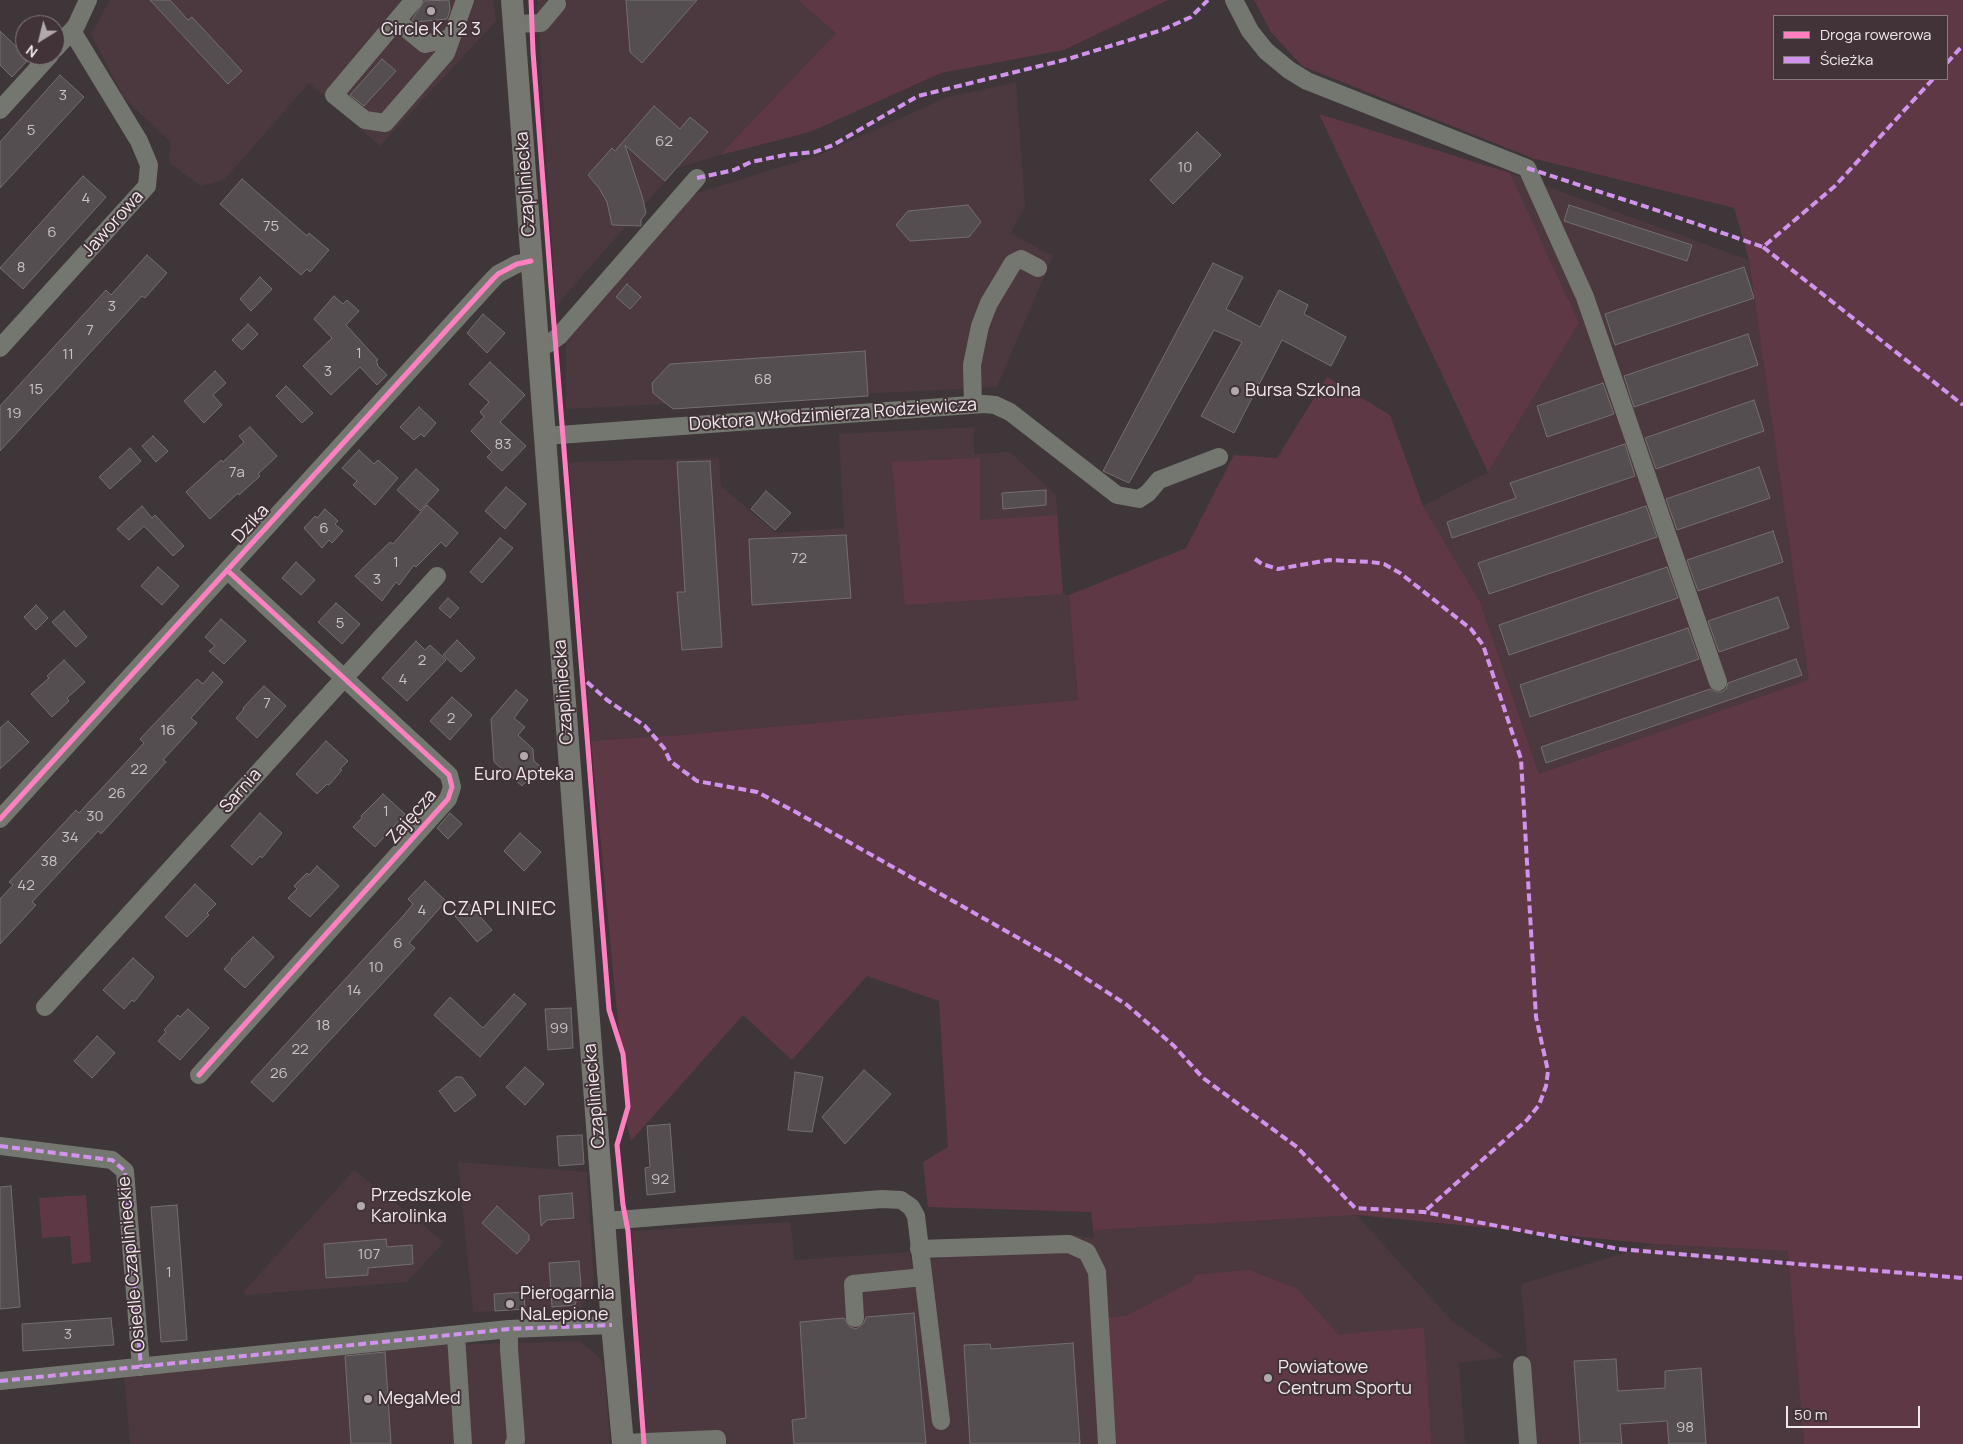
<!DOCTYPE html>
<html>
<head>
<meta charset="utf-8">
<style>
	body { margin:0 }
	#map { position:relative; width:1963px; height:1444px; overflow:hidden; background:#3e3639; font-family:Manrope,sans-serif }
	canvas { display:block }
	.legend { position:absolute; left:1773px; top:15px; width:175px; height:65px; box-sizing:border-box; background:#413338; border:1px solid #877b7f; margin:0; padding:6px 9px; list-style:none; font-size:15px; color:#f0e7ea }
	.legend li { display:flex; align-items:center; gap:10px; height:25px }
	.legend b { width:25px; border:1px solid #877b7f }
	.north { position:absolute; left:15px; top:15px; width:50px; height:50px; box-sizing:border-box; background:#413338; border:1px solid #877b7f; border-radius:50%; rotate:216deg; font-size:14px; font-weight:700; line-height:20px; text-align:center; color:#f0e7ea }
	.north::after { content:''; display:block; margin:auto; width:18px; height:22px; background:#b2a9ac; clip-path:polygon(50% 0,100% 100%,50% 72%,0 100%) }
	.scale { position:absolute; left:1786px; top:1406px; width:134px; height:22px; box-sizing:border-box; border:2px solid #f0e7ea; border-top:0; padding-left:6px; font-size:15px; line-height:18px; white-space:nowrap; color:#f0e7ea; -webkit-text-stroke:4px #413338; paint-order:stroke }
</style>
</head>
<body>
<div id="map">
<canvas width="1963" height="1444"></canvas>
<ul class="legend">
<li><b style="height:6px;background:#ff80c0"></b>Droga rowerowa</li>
<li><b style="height:6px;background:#d193ec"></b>Ścieżka</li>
</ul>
<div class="north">N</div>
<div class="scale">50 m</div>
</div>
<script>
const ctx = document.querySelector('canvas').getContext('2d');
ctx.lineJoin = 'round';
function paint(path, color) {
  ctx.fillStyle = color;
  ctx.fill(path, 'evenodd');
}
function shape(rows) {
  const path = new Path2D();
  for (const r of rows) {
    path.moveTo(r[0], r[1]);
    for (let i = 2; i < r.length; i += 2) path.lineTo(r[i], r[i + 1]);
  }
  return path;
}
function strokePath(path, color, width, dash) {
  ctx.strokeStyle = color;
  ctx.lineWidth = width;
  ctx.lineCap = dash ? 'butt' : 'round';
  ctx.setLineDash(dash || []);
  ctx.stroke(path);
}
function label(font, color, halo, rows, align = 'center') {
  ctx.font = font + ' Manrope,sans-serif';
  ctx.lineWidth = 4;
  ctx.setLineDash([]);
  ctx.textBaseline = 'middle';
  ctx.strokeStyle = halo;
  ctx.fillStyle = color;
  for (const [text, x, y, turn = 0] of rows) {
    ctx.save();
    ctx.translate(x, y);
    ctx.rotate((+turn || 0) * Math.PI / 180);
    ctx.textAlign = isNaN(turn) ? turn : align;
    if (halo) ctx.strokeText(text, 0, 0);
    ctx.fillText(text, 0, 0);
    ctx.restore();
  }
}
const built = shape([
	[110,0,493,0,496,21,380,146,309,83,224,180,201,186,169,163,171,142,124,98,91,34],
	[537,0,798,0,836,33,720,155,677,168,556,306],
	[1016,82,1025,206,1011,233,1053,256,997,387,566,409,566,339,691,195,819,155,945,98],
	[1510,173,1749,260,1810,680,1539,774,1480,602,1423,506,1488,472,1579,323],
	[974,427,974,454,1010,452,1056,495,1063,594,1069,595,1078,700,681,735,591,741,569,462,719,458,721,486,776,533,844,528,839,434],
	[458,1162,587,1172,594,1283,581,1308,473,1312],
	[354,1170,444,1242,407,1282,245,1295,244,1291],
	[1357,1215,1452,1321,1504,1357,1459,1363,1465,1444,647,1444,632,1231,790,1222,795,1260,910,1252,911,1263,947,1257,945,1241,1065,1234,1094,1238,1095,1230],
	[1654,1244,1789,1251,1804,1444,1535,1444,1521,1284],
	[580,1341,600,1358,604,1368,610,1444,130,1444,124,1373,352,1348]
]);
const green = shape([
	[798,0,1168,0,1064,50,941,73,810,132,720,155,836,33],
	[1254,0,1963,0,1963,1444,1804,1444,1788,1251,1654,1244,1357,1215,1095,1230,1094,1238,1091,1212,928,1207,923,1162,948,1147,939,1001,867,976,792,1060,743,1015,631,1141,626,1122,630,1107,625,1054,619,1033,591,741,681,735,1078,700,1069,595,1186,548,1234,455,1277,458,1327,377,1390,415,1423,506,1480,602,1539,774,1809,680,1749,260,1734,208,1532,158,1302,66,1271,32],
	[1774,16,1947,16,1947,79,1774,79],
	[1319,114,1510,173,1579,323,1488,472],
	[980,458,980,520,1057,515,1063,594,905,605,892,462],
	[86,1195,91,1262,72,1264,70,1236,42,1238,39,1198],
	[1249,1270,1296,1288,1339,1335,1362,1332,1424,1328,1431,1444,1115,1444,1105,1318,1126,1316,1193,1281,1194,1275]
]);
const building = shape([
	[150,0,170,0,188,20,192,17,242,71,228,84,150,0],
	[449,0,450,10,447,19,415,22,412,20,424,1,449,0],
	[626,0,697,0,642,63,630,52,626,0],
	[0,31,29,59,12,77,0,65,0,31],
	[382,59,396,71,364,106,350,95,382,59],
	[60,75,84,97,0,188,0,142,60,75],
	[654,106,680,129,690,117,708,132,665,181,625,145,642,196,646,213,641,220,641,226,612,225,607,202,599,188,588,175,612,148,615,151,654,106],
	[1197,132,1221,155,1173,204,1150,180,1197,132],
	[83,176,106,197,23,289,0,268,83,176],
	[242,179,307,236,309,233,329,250,310,272,307,269,301,275,220,204,242,179],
	[968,205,981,222,969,237,910,241,896,225,908,211,968,205],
	[1569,205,1692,245,1687,261,1564,221,1569,205],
	[147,255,167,273,145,298,142,296,0,451,0,406,106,290,111,295,147,255],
	[1213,263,1243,277,1226,309,1260,327,1279,290,1308,305,1304,314,1346,337,1331,366,1282,340,1234,433,1201,416,1242,342,1214,330,1129,483,1103,471,1213,263],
	[1744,267,1754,298,1615,345,1605,314,1744,267],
	[260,277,272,289,251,311,240,299,260,277],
	[627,284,641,297,630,309,616,297,627,284],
	[334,296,343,304,347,300,359,311,346,325,378,360,376,361,378,364,377,365,387,375,377,385,360,367,331,395,303,366,332,338,314,319,334,296],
	[483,314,505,333,487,353,467,333,483,314],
	[248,324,258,334,242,350,232,340,248,324],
	[1748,334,1758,365,1634,407,1624,376,1748,334],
	[865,351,868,396,673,409,653,393,652,383,670,364,865,351],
	[490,362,525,395,500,422,526,446,502,471,487,457,492,452,471,431,484,417,480,412,489,402,469,384,490,362],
	[215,371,226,383,213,395,222,405,204,423,184,401,215,371],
	[1603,383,1614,414,1547,437,1537,406,1603,383],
	[286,386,313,413,302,423,276,396,286,386],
	[1754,400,1764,431,1656,469,1645,438,1754,400],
	[419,407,436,423,424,437,421,434,414,440,400,427,419,407],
	[250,427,277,456,258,474,260,476,239,495,238,493,210,519,186,492,221,460,223,462,244,442,239,436,250,427],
	[153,436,168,451,156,462,142,446,153,436],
	[1625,444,1635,476,1452,538,1447,522,1516,498,1510,483,1625,444],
	[130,448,141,461,110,489,99,477,130,448],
	[359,450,374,464,378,460,398,478,375,505,353,485,357,481,342,468,359,450],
	[710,461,722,647,682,650,677,592,685,592,677,462,710,461],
	[1759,467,1770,498,1677,530,1666,499,1759,467],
	[416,469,439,490,420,511,397,490,416,469],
	[506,487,526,504,505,529,485,511,506,487],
	[1046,490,1046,505,1003,509,1002,493,1046,490],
	[766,491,791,513,775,530,751,509,766,491],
	[427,505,458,533,446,547,441,542,416,567,414,565,399,585,396,582,382,601,355,576,390,542,393,544,427,505],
	[142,506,152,518,155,515,184,546,173,556,144,526,129,540,117,529,142,506],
	[1646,506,1657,537,1489,594,1478,563,1646,506],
	[325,509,338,521,335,524,343,531,332,543,329,540,322,548,304,528,315,516,317,518,325,509],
	[1773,531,1783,562,1698,591,1687,560,1773,531],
	[846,535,851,598,752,605,749,539,846,535],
	[500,538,513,548,482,583,470,572,500,538],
	[296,562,315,580,301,595,282,578,296,562],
	[158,567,179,586,162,605,141,586,158,567],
	[1667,567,1678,598,1509,655,1499,625,1667,567],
	[1778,597,1789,628,1719,652,1708,621,1778,597],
	[448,598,459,608,450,618,439,608,448,598],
	[336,603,360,624,342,644,318,622,336,603],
	[36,605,48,618,36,630,24,617,36,605],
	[64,611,87,637,76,647,52,622,64,611],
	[221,619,246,641,224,664,209,651,215,646,205,637,221,619],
	[1688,628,1699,659,1530,717,1520,685,1688,628],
	[457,640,475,658,461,672,443,655,457,640],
	[416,641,425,650,430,645,446,660,407,701,382,678,416,641],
	[1796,659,1802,675,1546,763,1541,747,1710,689,1716,692,1722,692,1726,689,1728,683,1796,659],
	[64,660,85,682,67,698,69,701,52,717,31,694,49,678,47,676,64,660],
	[213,672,223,682,191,718,197,723,163,760,166,762,101,834,98,831,32,902,36,905,0,944,0,899,13,885,9,882,76,810,79,813,90,801,144,743,140,739,174,703,197,679,203,684,213,672],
	[264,686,286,706,257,738,236,718,244,709,243,708,264,686],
	[516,690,528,700,514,718,525,727,518,735,533,749,534,761,540,766,522,786,494,762,491,719,516,690],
	[452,697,472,715,450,740,430,721,452,697],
	[8,721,29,742,0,769,0,728,8,721],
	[326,741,348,761,340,769,342,770,329,785,327,784,317,794,296,774,326,741],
	[383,794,405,814,375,847,353,827,362,818,361,816,383,794],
	[260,813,282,833,262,858,260,856,252,865,231,846,260,813],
	[450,813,462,824,448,839,437,828,450,813],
	[520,833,541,852,524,871,504,851,520,833],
	[317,866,339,886,310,917,288,898,297,889,294,886,307,873,309,875,317,866],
	[425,881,446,901,409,943,415,948,273,1102,251,1082,404,915,413,904,408,899,425,881],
	[195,884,216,904,207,913,209,915,187,937,165,917,195,884],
	[469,904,492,930,477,942,455,916,469,904],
	[253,937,274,957,245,988,224,969,232,960,231,959,253,937],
	[133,958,154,977,134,1002,132,1000,124,1009,103,990,133,958],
	[514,994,526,1004,480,1057,434,1015,450,997,483,1028,514,994],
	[571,1008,573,1048,548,1050,545,1009,571,1008],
	[188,1009,209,1028,180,1060,158,1041,166,1032,164,1030,178,1015,180,1017,188,1009],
	[97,1036,115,1053,92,1078,74,1061,97,1036],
	[525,1067,544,1084,525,1105,506,1087,525,1067],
	[864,1070,891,1094,845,1144,822,1117,864,1070],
	[795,1072,823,1077,812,1132,788,1130,795,1072],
	[456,1077,462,1077,476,1095,455,1112,439,1091,456,1077],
	[670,1124,675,1192,647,1195,645,1168,650,1167,647,1126,670,1124],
	[582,1135,584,1164,559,1166,557,1136,582,1135],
	[11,1186,20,1307,0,1309,0,1187,11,1186],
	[572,1193,574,1218,547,1220,541,1226,539,1196,572,1193],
	[177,1205,187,1340,161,1342,151,1207,177,1205],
	[497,1206,529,1235,529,1240,517,1254,482,1223,497,1206],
	[386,1239,387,1247,412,1245,413,1264,368,1268,368,1275,326,1278,324,1244,386,1239],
	[579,1261,581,1285,575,1305,552,1307,549,1263,579,1261],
	[524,1292,525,1309,495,1311,494,1294,524,1292],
	[914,1313,926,1444,794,1444,792,1420,806,1418,800,1322,844,1318,850,1327,856,1329,864,1323,866,1317,914,1313],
	[111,1318,114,1345,23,1351,22,1324,111,1318],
	[1073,1343,1080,1444,970,1444,964,1345,990,1344,991,1349,1073,1343],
	[385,1352,391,1444,351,1444,345,1356,385,1352],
	[1616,1359,1618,1391,1665,1388,1665,1371,1701,1368,1706,1444,1669,1444,1667,1421,1620,1424,1622,1444,1580,1444,1574,1361,1616,1359]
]);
const minor = shape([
	[414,0,334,95,365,120,385,123,446,53,465,0],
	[1234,0,1250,31,1266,51,1289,70,1307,81,1527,168,1585,297,1718,682],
	[397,21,425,44,451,38],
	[514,24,541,23,557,4],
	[55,49,76,26,88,0],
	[0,110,50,55],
	[538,346,548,344,559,336,697,178],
	[0,348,147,186,149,165,139,141,72,31],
	[973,404,972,365,980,326,989,303,1013,263,1021,259,1038,268],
	[545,436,984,404,995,405,1010,412,1117,495,1139,499,1148,493,1159,480,1219,457],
	[0,819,493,279,498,274,517,264,531,261],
	[45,1007,437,576],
	[199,1075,448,799,452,787,449,775,227,570],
	[0,1146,112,1160,125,1171,141,1367],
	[605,1221,882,1199,901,1200,911,1207,916,1216,941,1421],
	[919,1249,1069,1244,1087,1252,1097,1272,1107,1444],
	[855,1318,853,1284,923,1277],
	[509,1329,509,1349,516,1440,514,1444],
	[456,1335,463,1444],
	[1522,1365,1528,1444],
	[0,1381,509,1329,612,1325],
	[623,1443,717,1439,717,1444]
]);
const major = shape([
	[512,0,612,1325,623,1444]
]);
const quiet = shape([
	[1947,63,1963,45],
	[1527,168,1662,212,1763,247,1835,186,1933,79],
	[697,178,734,170,751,162,785,155,815,152,833,145,918,96,1068,59,1162,30,1191,17,1208,0],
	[1763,247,1963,405],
	[1255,559,1262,564,1278,569,1329,560,1371,562,1384,564,1400,573,1471,629,1483,645,1521,759,1536,1017,1548,1071,1546,1086,1539,1105,1527,1120,1424,1212],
	[587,682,607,700,645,726,664,748,670,761,697,781,757,792,794,811,1059,961,1127,1005,1174,1046,1203,1078,1297,1147,1355,1208,1424,1212,1619,1249,1963,1278],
	[0,1146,112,1160,125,1171,141,1367],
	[0,1381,509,1329,612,1325]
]);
const cycleway = shape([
	[531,0,533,52,554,325,609,1010,623,1054,628,1107,617,1145,623,1205,628,1231,644,1444],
	[0,819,493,279,498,274,517,264,531,261],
	[199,1075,448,799,452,787,449,775,227,570]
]);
const markers = [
	[431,11,5,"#b2a9ac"],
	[1235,391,5,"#b2a9ac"],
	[524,756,5,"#b2a9ac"],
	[361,1206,5,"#b2a9ac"],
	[510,1304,5,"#b2a9ac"],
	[1268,1378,5,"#b2a9ac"],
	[368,1399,5,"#b2a9ac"]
];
const numberNames = [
	["3",63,96],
	["5",31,131],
	["62",664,142],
	["10",1185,168],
	["4",86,199],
	["75",271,227],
	["6",52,233],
	["8",21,268],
	["3",112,307],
	["7",90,331],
	["1",359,354],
	["11",68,355],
	["3",328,372],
	["68",763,380],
	["15",36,390],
	["19",14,414],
	["83",503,445],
	["7a",237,473],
	["6",324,529],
	["72",799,559],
	["1",396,563],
	["3",377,580],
	["5",340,624],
	["2",422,661],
	["4",403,680],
	["7",267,704],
	["2",451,719],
	["16",168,731],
	["22",139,770],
	["26",117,794],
	["1",386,812],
	["30",95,817],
	["34",70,838],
	["38",49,862],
	["42",26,886],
	["4",422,911],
	["6",398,944],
	["10",376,968],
	["14",354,991],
	["18",323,1026],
	["99",559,1029],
	["22",300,1050],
	["26",279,1074],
	["92",660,1180],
	["107",369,1255],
	["1",169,1273],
	["3",68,1335],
	["98",1685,1428]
];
const poiNames = [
	["Circle K 1 2 3",431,30,"center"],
	["Bursa Szkolna",1245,391],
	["Euro Apteka",524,775,"center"],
	["Przedszkole",371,1196],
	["Karolinka",371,1217],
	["Pierogarnia",520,1294],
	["NaLepione",520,1315],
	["Powiatowe",1278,1368],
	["Centrum Sportu",1278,1389],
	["MegaMed",378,1399]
];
const streetNames = [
	["Czapliniecka",526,184,-94],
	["Jaworowa",113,224,-48],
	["Doktora Włodzimierza Rodziewicza",833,415,-4],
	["Dzika",251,524,-48],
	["Czapliniecka",564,692,-94],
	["Sarnia",241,791,-48],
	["Zajęcza",412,817,-49],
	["Czapliniecka",595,1096,-95],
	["Osiedle Czaplinieckie",132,1264,-95]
];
const neighbourhoodNames = [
	["CZAPLINIEC",500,910]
];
paint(built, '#4c393f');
paint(green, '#5f3845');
paint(building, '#554e50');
strokePath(building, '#746e70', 1);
strokePath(minor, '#74776f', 18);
strokePath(major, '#757770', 22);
strokePath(quiet, '#d193ec', 4, [8, 4]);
strokePath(cycleway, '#ff80c0', 5);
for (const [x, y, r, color] of markers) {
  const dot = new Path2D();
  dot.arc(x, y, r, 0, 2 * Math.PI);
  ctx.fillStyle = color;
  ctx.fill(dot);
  strokePath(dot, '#413338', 2);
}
label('15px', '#c9c1c4', null, numberNames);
label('18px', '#f0e7ea', '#413338', poiNames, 'left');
label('18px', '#f0e7ea', '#413338', streetNames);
ctx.letterSpacing = '1px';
label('19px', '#f0e7ea', '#413338', neighbourhoodNames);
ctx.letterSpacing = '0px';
</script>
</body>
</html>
